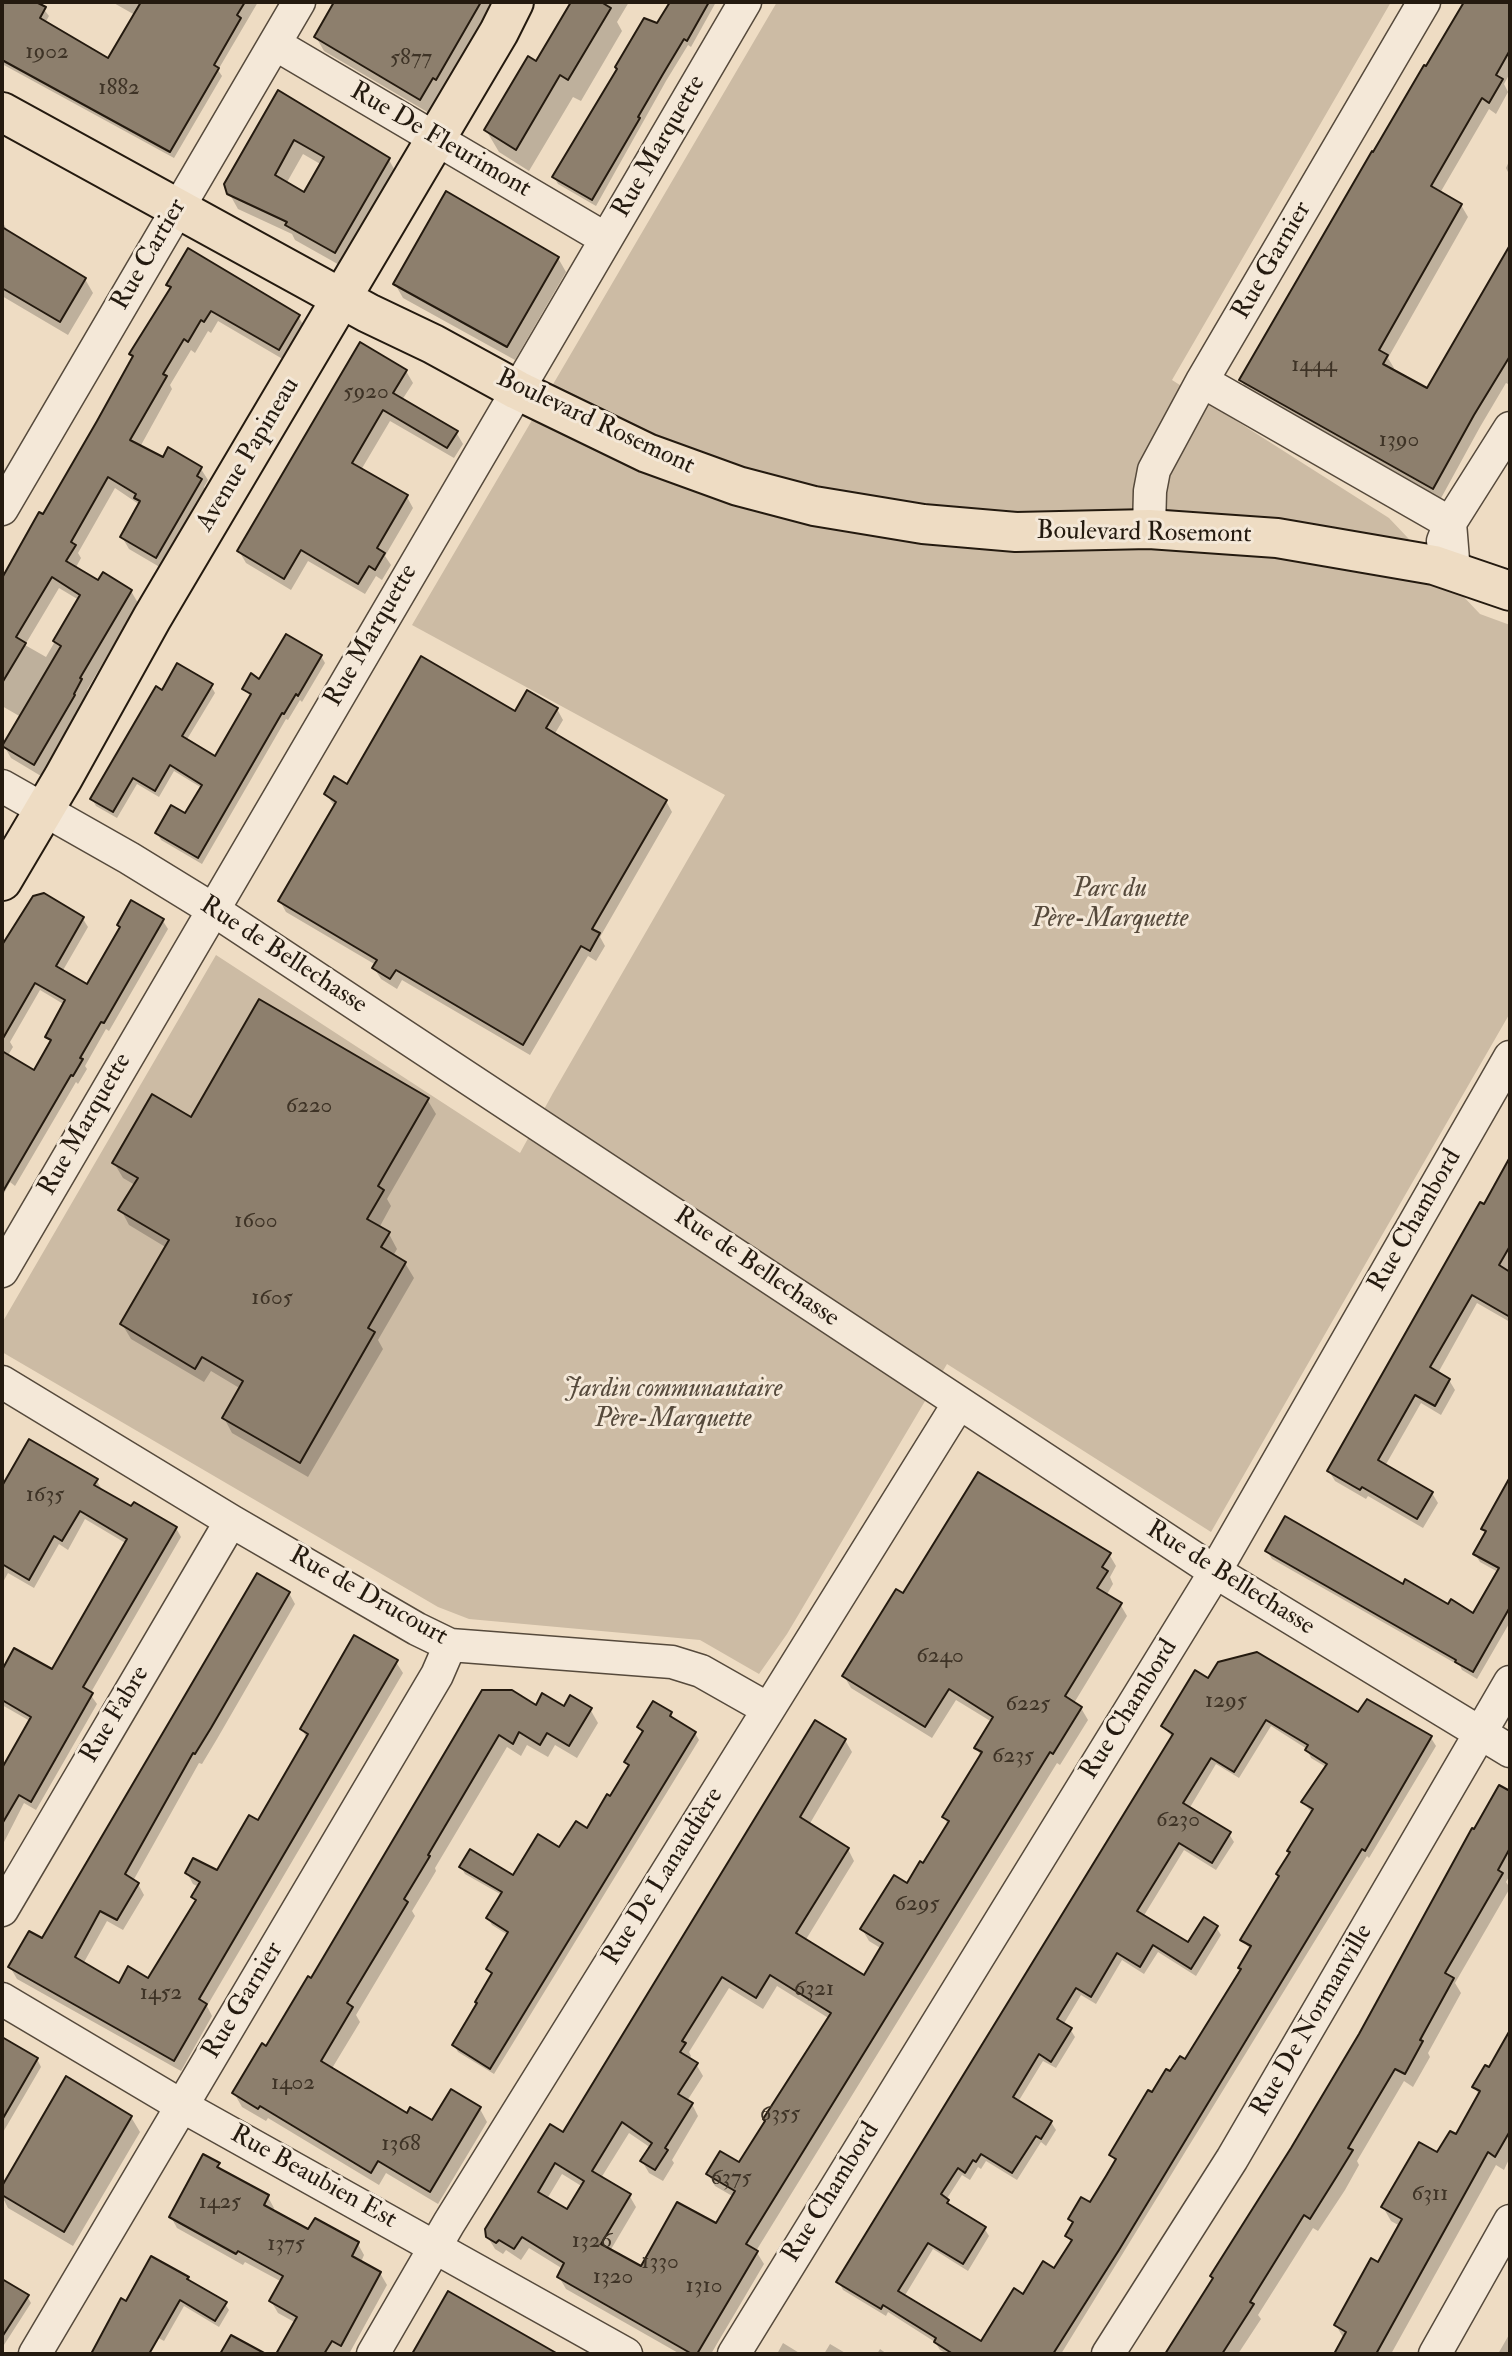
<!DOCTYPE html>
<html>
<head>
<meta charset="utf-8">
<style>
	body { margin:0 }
	#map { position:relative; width:1512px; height:2356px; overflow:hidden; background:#eedcc3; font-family:"IM FELL Double Pica",serif }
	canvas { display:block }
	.frame { position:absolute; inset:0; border:4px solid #241a0f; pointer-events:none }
</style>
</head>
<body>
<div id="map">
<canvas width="1512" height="2356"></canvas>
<div class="frame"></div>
</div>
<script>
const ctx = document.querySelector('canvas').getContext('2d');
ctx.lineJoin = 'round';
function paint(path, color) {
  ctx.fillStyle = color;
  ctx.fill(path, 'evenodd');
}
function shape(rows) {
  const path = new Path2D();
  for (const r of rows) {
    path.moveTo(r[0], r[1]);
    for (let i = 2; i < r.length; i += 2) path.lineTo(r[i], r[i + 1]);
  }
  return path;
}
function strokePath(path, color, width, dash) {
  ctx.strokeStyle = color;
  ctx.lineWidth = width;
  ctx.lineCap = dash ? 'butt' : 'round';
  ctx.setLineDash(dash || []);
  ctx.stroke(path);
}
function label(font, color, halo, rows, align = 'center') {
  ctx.font = font + ' "IM FELL Double Pica",serif';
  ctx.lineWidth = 6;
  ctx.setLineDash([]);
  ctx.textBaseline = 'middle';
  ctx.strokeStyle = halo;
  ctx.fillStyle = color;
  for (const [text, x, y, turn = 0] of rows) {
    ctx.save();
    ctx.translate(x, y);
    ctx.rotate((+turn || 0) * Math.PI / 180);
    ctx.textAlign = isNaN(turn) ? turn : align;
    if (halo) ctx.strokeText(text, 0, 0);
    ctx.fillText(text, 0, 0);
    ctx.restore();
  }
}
const green = shape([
	[777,2,1391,2,1172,380,1389,518,1480,614,1510,625,1510,1013,1211,1532,947,1364,787,1634,759,1674,700,1640,469,1619,438,1607,2,1352,2,1323,216,955,520,1153,553,1093,725,795,412,625]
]);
const shadow = shape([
	[3,2,44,2,42,7,49,16,45,23,109,61,135,15,112,2,258,2,218,70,222,76,174,158,2,64],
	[336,2,341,3,498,2,445,93,442,91,429,113,324,51,316,37],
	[573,2,629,2,617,22,622,31,581,101,573,97,529,171,499,152,486,130,537,64],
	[672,2,716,2,691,47,688,45,666,81,596,206,558,184,554,177],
	[1466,2,1510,2,1510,73,1504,84,1508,92,1496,114,1489,109,1440,193,1461,205,1468,217,1388,358,1394,368,1392,371,1428,391,1510,248,1510,380,1508,384,1506,383,1480,427,1440,500,1248,392,1241,380],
	[279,93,389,160,397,174,343,267,295,240,292,234,238,209,229,193],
	[303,154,322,165,304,194,286,184],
	[1510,159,1510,176,1506,168],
	[2,221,10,235,85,279,93,293,68,335,2,296],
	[558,258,566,272,515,360,403,298,395,284],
	[169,285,298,316,305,328,286,361,218,321,211,333,208,331,195,353,191,350,170,385,172,389,140,447,163,459,201,469,208,480,204,487,207,492,163,569,129,549,122,537,140,505,115,488,78,553,81,558,75,569,99,583,131,591,138,603,87,690,88,693,81,708,41,776,11,758,4,746,21,717,2,706,2,581,40,514,44,516,133,358,131,354,172,290],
	[59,588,79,600,46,657,25,645],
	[406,371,413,383,402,400,456,432,463,444,454,458,390,421,361,470,407,497,413,508,385,556,391,565,382,580,376,576,365,594,308,561,291,590,246,563,239,551],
	[321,656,325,663,302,702,300,700,288,720,286,719,202,864,161,840,157,833,185,815,202,788,174,771,159,797,137,784,117,818,96,806,92,799,162,692,211,686,215,693,186,741,215,758,251,697,244,689],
	[557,709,563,720,554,735,666,801,672,812,600,937,605,946,596,961,588,956,530,1055,402,980,397,989,381,979,374,968,376,965,286,912,280,901,335,807,326,794,516,713],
	[34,897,83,919,88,927,62,972,88,987,121,929,132,902,163,921,168,929,109,1031,106,1029,85,1066,87,1069,78,1084,76,1082,15,1186,10,1182,2,1197,2,1115,18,1087,2,1078,2,950],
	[40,990,65,1005,47,1037,51,1043,34,1072,7,1057,13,1047,10,1042],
	[427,1099,436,1114,387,1199,391,1206,379,1228,389,1234,397,1249,393,1256,405,1263,414,1278,378,1340,383,1349,308,1477,232,1433,224,1418,241,1389,211,1371,204,1382,131,1339,122,1324,167,1248,129,1225,121,1210,135,1185,123,1178,114,1163,191,1119],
	[1510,1160,1510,1322,1477,1303,1438,1373,1449,1380,1455,1390,1441,1415,1421,1403,1385,1466,1432,1493,1438,1503,1423,1528,1368,1496,1366,1499,1335,1481,1329,1471],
	[29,1442,97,1481,102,1490,132,1509,176,1528,181,1537,90,1694,97,1704,36,1810,24,1803,2,1846,2,1771,30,1721,2,1705,2,1673,15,1650,53,1672,127,1544,85,1519,68,1550,59,1544,34,1588,8,1573,2,1584,2,1490],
	[1510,1481,1510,1622,1477,1679,1462,1670,1460,1666,1272,1559,1267,1551,1403,1586,1474,1615,1498,1572,1480,1562,1475,1554,1487,1534,1483,1529],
	[1109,1554,1116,1566,1110,1577,1113,1584,1106,1596,1120,1604,1127,1616,1074,1703,1081,1708,1088,1720,1060,1765,1057,1763,756,2251,764,2264,711,2354,680,2354,566,2289,559,2277,563,2269,529,2248,521,2260,506,2250,503,2254,495,2249,487,2236,563,2134,845,1740,852,1752,809,1825,848,1849,854,1861,805,1941,864,1977,882,1949,869,1941,862,1929,907,1885,924,1865,948,1825,944,1817,981,1756,976,1748,992,1722,956,1700,932,1738,851,1688,844,1676,904,1596],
	[777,1986,830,2019,739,2165,708,2174,715,2186,734,2197,716,2226,641,2268,610,2251,636,2207,629,2195,601,2178,629,2133,651,2148,642,2161,649,2173,663,2181,674,2163,672,2160,698,2116,692,2104,687,2101,703,2076,696,2064,689,2060,691,2056,689,2052,729,1988,763,2009],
	[562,2174,583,2187,567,2211,547,2199],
	[289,1593,295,1604,217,1739,202,1764,199,1763,133,1881,138,1884,144,1895,123,1930,107,1921,83,1964,119,1986,149,1980,196,1902,193,1897,199,1887,193,1884,187,1873,217,1873,258,1823,307,1739,302,1729,396,1662,403,1673,207,2006,212,2016,181,2071,17,1979,10,1967,42,1941],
	[1208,1680,1359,1715,1367,1701,1431,1738,1436,1746,1369,1858,1367,1856,1061,2354,947,2354,940,2350,935,2342,888,2312,886,2316,843,2290,839,2282,1172,1737,1163,1726],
	[1271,1726,1307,1749,1311,1758,1326,1767,1303,1802,1312,1813,1280,1877,1242,1940,1251,1950,1240,1968,1242,1971,1185,2061,1171,2073,1153,2095,1111,2155,1116,2164,1091,2205,1070,2219,1074,2225,1067,2236,1072,2244,1055,2270,1023,2296,981,2343,904,2297,933,2249,968,2271,989,2236,984,2228,952,2208,946,2200,962,2175,970,2180,978,2167,981,2169,986,2161,1017,2180,1041,2142,1046,2146,1056,2130,1051,2122,1018,2102,1043,2061,1056,2068,1075,2037,1070,2029,1063,2025,1081,1995,1096,2004,1122,1960,1144,1974,1158,1952,1196,1976,1221,1935,1216,1927,1188,1945,1143,1917,1184,1850,1216,1870,1234,1842,1229,1834,1189,1809,1216,1764,1239,1778],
	[483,1691,536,1707,590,1709,598,1723,577,1758,555,1745,548,1757,527,1745,521,1756,507,1747,435,1868,436,1871,412,1911,415,1916,356,2015,360,2022,331,2070,407,2116,433,2123,480,2109,487,2122,438,2204,386,2173,379,2185,268,2118,266,2121,242,2107,234,2093,267,2049,311,1980],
	[671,1714,675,1721,695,1733,699,1740,494,2074,458,2052,454,2045,492,1976,488,1969,508,1935,492,1925,488,1918,502,1895,465,1874,461,1867,513,1877,560,1850,587,1830,611,1798,629,1768,626,1762,643,1735,639,1727],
	[1499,1787,1510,1793,1510,1875,1506,1882,1510,1888,1455,1983,1461,1993,1428,2053,1430,2057,1413,2087,1404,2081,1357,2161,1359,2165,1345,2190,1318,2231,1313,2228,1258,2315,1261,2319,1238,2354,1167,2354,1214,2280,1212,2276,1337,2073],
	[1510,2033,1510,2157,1504,2170,1496,2165,1391,2354,1336,2354,1344,2339,1336,2325,1378,2265,1400,2226,1391,2221,1383,2207,1457,2137,1480,2096,1474,2087,1490,2069],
	[2,2039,37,2059,41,2067,2,2134],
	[67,2079,131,2117,140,2132,73,2246,8,2208,2,2196,2,2189],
	[218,2164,223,2172,268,2197,274,2208,272,2212,309,2232,358,2244,364,2255,361,2262,380,2273,387,2285,349,2354,338,2352,337,2354,278,2354,296,2323,278,2313,271,2301,282,2282,245,2262,243,2265,177,2228,171,2217],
	[187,2278,191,2283,225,2304,229,2310,219,2327,184,2306,164,2341,157,2337,148,2354,93,2354,122,2301,127,2303],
	[2,2281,27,2296,31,2303,2,2348],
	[449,2294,554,2354,414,2354],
	[1510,2333,1510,2354,1498,2354],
	[783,2343,801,2354,777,2354],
	[830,2344,847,2354,824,2354],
	[880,2349,887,2354,877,2354]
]);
const building = shape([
	[2,2,36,2,46,7,40,18,108,58,141,2,245,2,237,15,241,18,214,65,219,68,170,152,2,60,2,2],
	[334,2,481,2,436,80,433,78,420,100,314,37,334,2],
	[571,2,601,2,611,8,568,80,560,75,516,150,484,130,528,56,536,61,571,2],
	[670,2,709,2,687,41,684,39,663,74,638,117,640,118,592,200,552,177,617,69,615,67,644,18,657,23,670,2],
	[1464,2,1510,2,1510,50,1496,75,1503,79,1489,103,1482,98,1431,186,1462,204,1379,350,1388,355,1383,364,1427,388,1510,245,1510,356,1474,415,1433,489,1239,380,1372,151,1373,152,1424,65,1426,66,1464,2],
	[278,90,390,158,335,253,285,225,287,222,227,194,224,184,278,90],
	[294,140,324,157,304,192,275,175,294,140],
	[446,191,559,257,507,347,393,284,446,191],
	[2,227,86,278,60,322,2,288,2,227],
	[188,248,300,315,279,350,211,311,204,322,201,320,188,342,184,339,163,374,167,376,130,440,163,457,168,447,202,467,197,476,202,479,156,558,120,537,140,501,134,498,136,494,108,477,71,542,76,545,66,561,98,580,103,572,132,590,80,678,82,679,74,694,75,695,34,765,2,746,61,646,53,641,80,595,52,577,16,637,26,643,2,683,2,578,39,512,43,514,97,421,133,356,129,354,171,287,166,285,188,248],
	[360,342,407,370,393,393,458,431,447,448,383,410,352,463,408,495,377,548,385,553,375,570,369,566,358,584,301,550,284,579,237,551,360,342],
	[286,634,322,655,298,696,296,694,284,714,282,713,198,858,155,833,171,805,185,813,202,785,170,765,155,791,133,778,113,812,90,799,156,686,162,690,177,663,213,684,182,736,215,756,251,694,242,689,251,673,259,679,286,634],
	[421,656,515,711,527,690,558,708,546,728,667,800,592,929,600,933,590,951,581,946,523,1045,396,970,390,979,372,968,377,960,278,901,336,802,324,794,334,776,347,784,421,656],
	[44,893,84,917,56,966,87,984,120,927,117,925,131,900,164,919,104,1023,101,1022,80,1058,83,1059,73,1076,71,1075,2,1193,2,1051,34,1070,51,1040,45,1037,65,1000,35,983,2,1040,2,945,33,896,44,893],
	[259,999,429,1098,378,1186,384,1190,367,1219,390,1232,381,1247,406,1262,368,1328,375,1332,300,1463,222,1418,243,1381,202,1357,195,1369,120,1324,169,1240,118,1210,138,1178,112,1163,152,1094,191,1117,259,999],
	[1510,1157,1510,1246,1499,1265,1510,1272,1510,1317,1472,1295,1430,1367,1450,1379,1435,1406,1415,1395,1378,1460,1433,1492,1417,1519,1362,1487,1360,1490,1327,1471,1480,1202,1484,1204,1510,1157],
	[29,1439,98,1479,94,1485,131,1506,134,1502,177,1527,83,1687,93,1693,31,1802,19,1795,2,1824,2,1768,31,1717,2,1700,2,1670,14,1648,52,1669,127,1539,80,1511,62,1541,54,1536,29,1580,2,1564,2,1486,29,1439],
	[978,1472,1111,1553,1102,1567,1108,1571,1097,1588,1122,1603,1065,1696,1082,1707,1053,1754,1050,1752,746,2244,758,2251,697,2354,692,2354,557,2277,564,2263,522,2237,514,2249,499,2240,496,2243,486,2237,485,2229,550,2124,563,2132,815,1720,846,1739,800,1817,849,1848,796,1933,864,1975,883,1943,860,1929,894,1875,907,1883,920,1861,923,1863,949,1821,942,1817,982,1752,974,1748,993,1717,949,1689,925,1727,842,1676,896,1589,903,1593,978,1472],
	[770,1975,831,2013,763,2119,765,2121,739,2162,720,2151,706,2174,735,2191,716,2223,677,2202,641,2266,601,2244,631,2194,592,2171,622,2122,652,2143,640,2161,655,2170,668,2150,665,2148,693,2103,678,2094,698,2063,680,2052,686,2043,682,2041,722,1977,756,1998,770,1975],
	[555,2163,584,2181,567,2209,538,2192,555,2163],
	[1510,1477,1510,1607,1473,1672,1455,1662,1456,1660,1265,1551,1285,1516,1403,1584,1405,1579,1448,1604,1451,1599,1473,1613,1499,1568,1473,1554,1486,1531,1481,1529,1510,1477],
	[257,1573,290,1592,211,1728,195,1754,193,1753,125,1874,139,1883,117,1920,100,1911,75,1957,119,1983,128,1966,148,1978,196,1900,191,1897,200,1882,185,1873,193,1858,217,1870,249,1815,258,1820,308,1734,300,1729,354,1635,398,1660,199,1999,207,2004,174,2061,8,1967,29,1931,42,1938,257,1573],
	[1257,1652,1358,1712,1367,1699,1432,1736,1365,1851,1362,1849,1119,2250,1053,2354,953,2354,934,2342,936,2338,883,2305,881,2309,836,2282,1173,1734,1161,1726,1195,1670,1208,1678,1218,1662,1257,1652],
	[1266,1720,1308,1745,1305,1750,1327,1764,1301,1802,1313,1809,1287,1851,1290,1852,1276,1874,1279,1876,1240,1940,1251,1946,1238,1968,1241,1969,1185,2059,1180,2056,1170,2071,1166,2069,1152,2092,1148,2090,1109,2155,1116,2159,1106,2176,1090,2202,1081,2197,1068,2219,1073,2222,1065,2236,1072,2240,1054,2268,1043,2261,1023,2294,1014,2288,981,2341,898,2291,928,2243,963,2264,986,2227,947,2203,949,2200,941,2194,958,2168,965,2173,973,2160,976,2162,981,2154,1012,2173,1036,2136,1041,2139,1052,2121,1013,2097,1039,2054,1051,2062,1072,2028,1057,2019,1076,1988,1091,1997,1117,1953,1140,1967,1153,1945,1191,1969,1218,1926,1204,1917,1188,1942,1137,1911,1179,1843,1212,1863,1231,1832,1183,1803,1211,1758,1234,1772,1266,1720],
	[482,1690,512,1690,536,1705,542,1693,564,1706,570,1695,592,1708,569,1746,547,1733,540,1745,519,1732,513,1744,499,1735,428,1855,430,1856,404,1899,408,1902,347,2003,353,2007,321,2061,407,2113,410,2107,432,2120,451,2089,481,2107,430,2192,378,2161,371,2173,260,2106,258,2109,232,2093,262,2043,266,2046,308,1976,311,1978,482,1690],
	[653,1701,672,1712,670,1716,696,1732,490,2069,452,2045,477,2003,475,2002,492,1973,486,1969,508,1932,486,1918,502,1892,459,1867,470,1849,513,1875,538,1834,559,1847,576,1821,587,1828,607,1794,610,1796,629,1765,624,1762,643,1731,637,1727,653,1701],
	[1499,1785,1510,1791,1510,1848,1498,1870,1503,1873,1445,1973,1454,1978,1420,2040,1423,2041,1405,2074,1395,2069,1348,2148,1353,2150,1337,2176,1310,2219,1304,2215,1250,2302,1254,2304,1222,2354,1165,2354,1213,2278,1210,2276,1291,2148,1359,2034,1472,1828,1474,1829,1499,1785],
	[1510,2030,1510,2131,1495,2157,1488,2152,1376,2354,1334,2354,1346,2332,1334,2325,1371,2258,1378,2262,1402,2219,1381,2207,1419,2142,1437,2152,1450,2131,1456,2134,1480,2091,1472,2087,1485,2065,1489,2067,1510,2030],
	[2,2037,38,2058,2,2120,2,2037],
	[66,2076,132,2116,64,2232,2,2195,2,2186,66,2076],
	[203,2154,220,2163,217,2167,269,2195,264,2205,308,2229,315,2218,359,2242,352,2256,381,2272,341,2346,332,2341,324,2354,276,2354,297,2317,269,2301,283,2276,238,2251,236,2254,169,2217,203,2154],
	[151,2256,189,2277,187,2279,227,2302,215,2321,180,2300,149,2354,91,2354,121,2298,126,2301,151,2256],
	[2,2279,29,2295,2,2337,2,2279],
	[448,2291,523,2334,558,2354,412,2354,448,2291],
	[231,2335,266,2354,220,2354,231,2335]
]);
const minor = shape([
	[275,44,606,239],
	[1202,381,1450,523,1454,572],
	[2,509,299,2],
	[1149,529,1150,491,1154,470,1202,381,1424,2],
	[1443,541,1450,523,1510,428],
	[2,786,129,858,212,909,1214,1571,1510,1751],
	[2,1271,745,2],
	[2,1382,231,1521,417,1629,450,1645,672,1662,701,1671,768,1709],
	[2,1910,231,1521],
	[2,1999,182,2106,626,2354],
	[35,2354,437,1675,450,1645],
	[373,2354,449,2223,959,1403],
	[734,2354,1206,1587,1510,1057],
	[1108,2354,1232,2159,1510,1682],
	[1435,2354,1510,2221]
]);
const major = shape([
	[2,112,368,313,433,344,517,390,647,453,738,486,814,506,923,524,1016,532,1149,529,1277,538,1434,565,1510,591],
	[2,881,63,778,152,618,499,32,514,2]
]);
const numberNames = [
	["1902",47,53],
	["5877",411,59],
	["1882",119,89],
	["1444",1314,366],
	["5920",366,393],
	["1390",1399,441],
	["6220",309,1107],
	["1600",256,1222],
	["1605",272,1299],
	["1635",45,1496],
	["6240",940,1657],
	["1295",1226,1702],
	["6225",1028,1705],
	["6235",1013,1757],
	["6230",1178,1821],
	["6295",917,1905],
	["6321",814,1990],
	["1452",161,1994],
	["1402",293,2084],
	["6355",780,2115],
	["1368",401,2145],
	["6375",731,2179],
	["6311",1430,2195],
	["1425",220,2203],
	["1326",592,2242],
	["1375",286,2245],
	["1330",660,2263],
	["1320",613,2278],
	["1310",704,2287]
];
const streetNames = [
	["Rue De Fleurimont",440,141,30],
	["Rue Marquette",660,147,-60],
	["Rue Cartier",150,255,-60],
	["Rue Garnier",1273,261,-60],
	["Boulevard Rosemont",595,423,25],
	["Avenue Papineau",249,455,-59],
	["Boulevard Rosemont",1144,534,1],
	["Rue Marquette",372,636,-60],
	["Rue de Bellechasse",283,956,33],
	["Rue Marquette",86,1125,-60],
	["Rue Chambord",1416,1221,-60],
	["Rue de Bellechasse",756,1268,34],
	["Rue de Bellechasse",1230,1579,32],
	["Rue de Drucourt",368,1597,29],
	["Rue Chambord",1130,1710,-58],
	["Rue Fabre",116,1715,-59],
	["Rue De Lanaudière",664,1877,-58],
	["Rue Garnier",244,2001,-59],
	["Rue De Normanville",1313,2021,-60],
	["Rue Beaubien Est",313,2178,29],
	["Rue Chambord",832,2193,-58]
];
const parkNames = [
	["Parc du",1110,890],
	["Père-Marquette",1110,920],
	["Jardin communautaire",673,1390],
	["Père-Marquette",673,1420]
];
paint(green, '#ccbba4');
paint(shadow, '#0003');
paint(building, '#8d7f6d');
strokePath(building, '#241a0f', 2);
strokePath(minor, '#564a3c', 35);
strokePath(major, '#241a0f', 42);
strokePath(minor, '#f4e8d8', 32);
strokePath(major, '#eedcc3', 38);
label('23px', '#3e3326', null, numberNames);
label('26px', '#241a0f', '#f4e8d8', streetNames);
label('italic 26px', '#564a3c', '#f4e8d8', parkNames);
</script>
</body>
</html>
